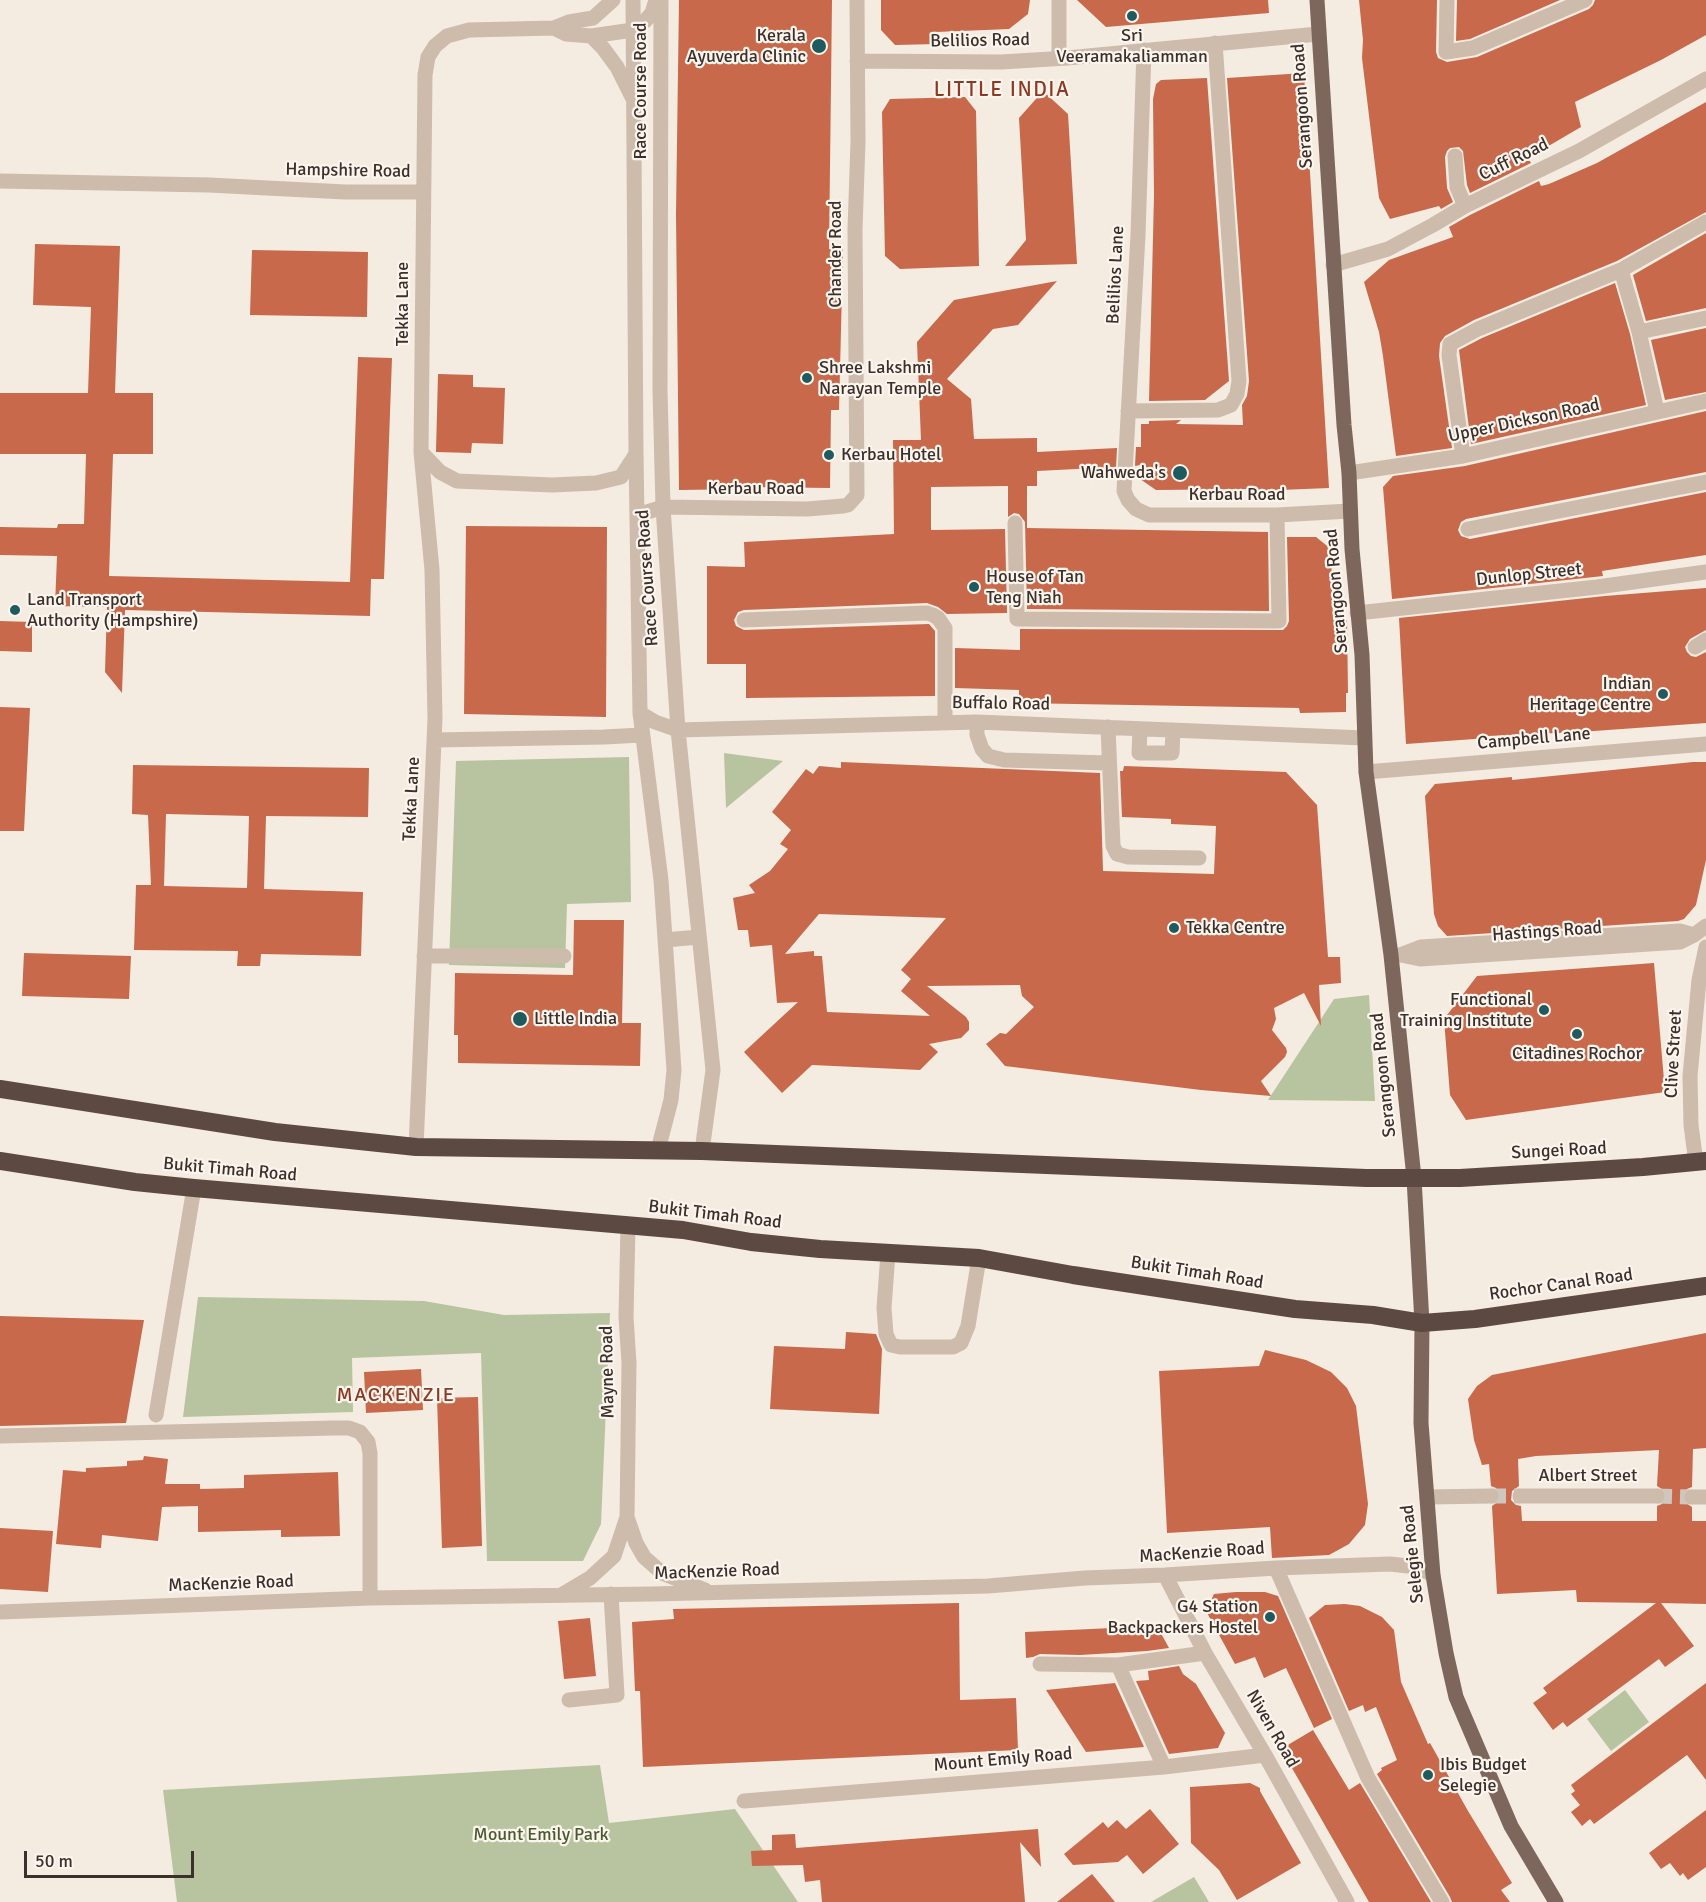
<!DOCTYPE html>
<html>
<head>
<meta charset="utf-8">
<style>
	body { margin:0 }
	#map { position:relative; width:1706px; height:1902px; overflow:hidden; background:#f4ebe1; font-family:Signika,sans-serif }
	canvas { display:block }
	.scale { position:absolute; left:24px; top:1851px; width:170px; height:27px; box-sizing:border-box; border:3px solid #3b302b; border-top:0; padding-left:8px; font-size:18px; line-height:21px; white-space:nowrap; color:#3b302b; -webkit-text-stroke:4px #fbf5ee; paint-order:stroke }
</style>
</head>
<body>
<div id="map">
<canvas width="1706" height="1902"></canvas>
<div class="scale">50 m</div>
</div>
<script>
const ctx = document.querySelector('canvas').getContext('2d');
ctx.lineJoin = 'round';
function paint(path, color) {
  ctx.fillStyle = color;
  ctx.fill(path, 'evenodd');
}
function shape(rows) {
  const path = new Path2D();
  for (const r of rows) {
    path.moveTo(r[0], r[1]);
    for (let i = 2; i < r.length; i += 2) path.lineTo(r[i], r[i + 1]);
  }
  return path;
}
function strokePath(path, color, width, dash) {
  ctx.strokeStyle = color;
  ctx.lineWidth = width;
  ctx.lineCap = dash ? 'butt' : 'round';
  ctx.setLineDash(dash || []);
  ctx.stroke(path);
}
function label(font, color, halo, rows, align = 'center') {
  ctx.font = font + ' Signika,sans-serif';
  ctx.lineWidth = 4.5;
  ctx.setLineDash([]);
  ctx.textBaseline = 'middle';
  ctx.strokeStyle = halo;
  ctx.fillStyle = color;
  for (const [text, x, y, turn = 0] of rows) {
    ctx.save();
    ctx.translate(x, y);
    ctx.rotate((+turn || 0) * Math.PI / 180);
    ctx.textAlign = isNaN(turn) ? turn : align;
    if (halo) ctx.strokeText(text, 0, 0);
    ctx.fillText(text, 0, 0);
    ctx.restore();
  }
}
const green = shape([
	[724,753,783,761,726,808],
	[629,757,631,902,567,904,565,968,449,965,456,761],
	[1369,995,1375,1101,1268,1100,1334,999],
	[198,1297,424,1301,504,1315,610,1313,601,1524,583,1561,487,1561,481,1353,352,1358,353,1412,183,1417],
	[1625,1690,1649,1722,1611,1751,1587,1719],
	[600,1765,609,1823,735,1809,798,1902,177,1902,163,1790],
	[1194,1877,1209,1902,1151,1902]
]);
const building = shape([
	[679,0,832,0,829,249,843,249,839,410,831,410,830,488,748,487,748,489,679,490,676,214],
	[881,0,1030,0,1028,14,1009,29,936,32,937,44,895,45,881,30],
	[1077,0,1268,0,1269,13,1106,27],
	[1359,0,1437,0,1436,52,1438,58,1447,62,1477,57,1589,9,1593,5,1595,0,1706,0,1706,35,1661,60,1575,102,1581,127,1528,158,1531,163,1470,193,1467,185,1463,151,1459,147,1450,148,1447,151,1445,157,1447,188,1453,202,1441,209,1439,206,1390,219,1379,198,1362,58,1363,40],
	[1457,0,1560,0,1470,39,1456,41],
	[1304,73,1329,488,1255,491,1255,489,1156,490,1140,479,1140,465,1135,466,1136,447,1141,447,1141,424,1149,424,1149,421,1181,420,1176,424,1243,425,1242,405,1247,396,1249,381,1227,78],
	[1207,78,1229,381,1205,400,1149,401,1154,196,1153,99,1156,84,1161,80],
	[1043,91,1068,114,1077,264,1005,266,1026,240,1019,118],
	[965,97,976,111,979,266,900,269,885,256,882,112,890,99],
	[1706,102,1706,212,1617,261,1474,320,1445,336,1440,343,1439,356,1452,448,1396,456,1383,356,1379,332,1364,282,1389,260,1453,237,1449,227,1470,215,1539,181,1541,186,1549,184,1597,163],
	[1706,233,1706,308,1646,321,1633,275],
	[35,244,120,246,115,393,153,393,153,454,113,454,109,576,350,582,358,357,392,358,384,579,371,579,370,616,125,610,122,693,105,672,107,607,55,606,57,556,0,555,0,527,57,528,58,524,84,524,86,454,0,454,0,393,88,393,91,307,33,305],
	[252,250,368,252,367,317,250,315],
	[1057,281,1018,325,993,329,947,379,971,399,974,439,1037,438,1037,452,1117,448,1116,467,1037,471,1037,486,1027,486,1027,528,1268,532,1269,611,1027,609,1025,522,1019,514,1014,513,1008,517,1008,486,931,487,931,530,1005,529,1007,613,947,614,938,607,927,603,744,610,738,612,734,620,736,626,744,630,929,624,935,631,935,696,746,698,746,664,707,664,707,566,745,567,744,542,894,534,893,440,921,440,917,342,954,300],
	[1615,283,1630,334,1646,405,1471,444,1459,350,1482,338],
	[1706,328,1706,392,1665,400,1651,340],
	[438,374,473,375,473,387,505,388,503,444,472,443,471,453,436,452],
	[1706,411,1706,472,1466,519,1461,522,1458,530,1461,536,1470,539,1706,492,1706,555,1602,571,1603,576,1392,599,1383,487,1393,476,1465,466],
	[466,526,607,527,606,717,464,714],
	[1287,537,1316,537,1331,549,1333,620,1347,620,1348,693,1346,693,1346,712,1300,713,1299,708,1019,703,1019,690,955,688,955,648,1020,650,1020,629,1283,630,1287,626,1289,621],
	[1706,588,1706,630,1690,639,1685,647,1687,652,1691,656,1696,657,1706,652,1706,723,1580,732,1488,736,1488,738,1406,744,1399,618,1605,596],
	[0,621,32,622,32,652,0,651],
	[0,707,30,708,24,831,0,831],
	[841,762,1100,773,1103,871,1214,874,1216,826,1171,824,1171,819,1122,817,1120,771,1123,771,1124,766,1286,772,1317,805,1328,957,1340,957,1341,983,1319,985,1321,1026,1304,993,1274,1008,1276,1019,1272,1030,1286,1048,1287,1052,1285,1057,1261,1081,1271,1096,1201,1090,1005,1066,986,1044,1000,1033,1006,1034,1034,1007,1022,996,1020,985,927,986,966,1017,969,1022,969,1030,961,1038,929,1044,938,1052,920,1070,812,1065,782,1093,744,1052,798,1002,777,1003,772,945,750,947,748,930,738,930,733,898,755,893,749,885,770,871,788,849,780,844,791,830,772,812,806,769,813,774,819,766,841,768],
	[819,914,946,918,901,970,911,979,901,991,930,1016,827,1012,822,956,814,956,814,951,785,954],
	[1693,762,1706,762,1706,860,1696,905,1684,919,1678,921,1447,936,1438,926,1434,914,1425,796,1435,784,1512,777,1512,780],
	[133,765,369,768,368,817,266,816,264,889,363,892,361,956,261,954,260,966,237,966,238,951,134,950,136,885,151,885,148,815,132,814],
	[166,814,249,816,247,888,164,886],
	[574,920,624,920,622,1023,641,1023,640,1066,458,1063,458,1035,454,1035,455,973,573,975],
	[24,953,131,956,129,999,22,996],
	[1654,963,1665,1092,1466,1120,1450,1095,1444,1019,1477,976],
	[0,1316,144,1320,126,1423,0,1426],
	[846,1332,876,1334,882,1349,879,1414,770,1409,774,1346,845,1349],
	[1706,1333,1706,1448,1693,1449,1692,1487,1687,1489,1682,1496,1684,1502,1692,1507,1692,1521,1706,1521,1706,1604,1661,1603,1694,1646,1665,1667,1659,1659,1567,1727,1563,1722,1553,1730,1533,1703,1547,1693,1543,1688,1656,1603,1577,1602,1576,1590,1497,1594,1492,1506,1499,1501,1501,1495,1496,1488,1491,1486,1489,1464,1482,1465,1474,1440,1468,1399,1477,1386,1492,1375],
	[1659,1450,1657,1486,1665,1491,1667,1497,1662,1504,1657,1506,1657,1521,1522,1521,1521,1506,1516,1505,1511,1500,1512,1491,1519,1486,1518,1459,1536,1456],
	[1265,1350,1306,1360,1331,1372,1347,1388,1356,1406,1368,1504,1365,1525,1349,1544,1329,1555,1272,1558,1270,1527,1167,1533,1159,1371,1259,1366],
	[421,1369,423,1410,366,1413,364,1372],
	[478,1397,482,1546,442,1548,437,1398],
	[144,1456,168,1459,165,1484,200,1484,200,1489,244,1488,244,1475,338,1472,340,1536,281,1537,281,1530,198,1532,198,1506,162,1507,158,1541,102,1535,101,1548,56,1544,63,1470,86,1472,86,1468,127,1466,127,1461,143,1460],
	[0,1528,53,1531,48,1592,0,1589],
	[1236,1592,1265,1592,1278,1596,1332,1719,1314,1728,1286,1668,1264,1678,1255,1657,1235,1664,1206,1611,1214,1594],
	[959,1603,960,1700,1016,1698,1018,1750,643,1767,640,1691,635,1691,632,1622,674,1619,673,1609],
	[1345,1604,1360,1606,1382,1617,1394,1630,1401,1682,1428,1744,1430,1743,1468,1811,1512,1883,1501,1890,1510,1902,1452,1902,1450,1897,1377,1774,1382,1770,1381,1768,1397,1760,1376,1707,1365,1712,1363,1705,1349,1711,1309,1618,1325,1605],
	[590,1618,596,1676,564,1679,558,1621],
	[1157,1626,1169,1648,1147,1651,1080,1655,1040,1654,1033,1657,1026,1658,1025,1632],
	[1179,1666,1183,1674,1196,1684,1225,1733,1218,1748,1169,1754,1136,1681,1149,1680,1148,1671],
	[1115,1683,1144,1747,1086,1752,1046,1690],
	[1706,1683,1706,1780,1687,1755,1594,1824,1590,1819,1582,1826,1571,1812,1580,1805,1571,1794,1575,1791,1571,1785],
	[1313,1730,1349,1790,1360,1783,1431,1902,1369,1902,1281,1749],
	[1250,1783,1260,1788,1260,1791,1301,1863,1237,1900,1219,1870,1191,1843,1190,1787],
	[1150,1809,1179,1844,1143,1874,1127,1855,1118,1862,1073,1865,1064,1854,1103,1822,1108,1828,1117,1820,1126,1829],
	[1706,1810,1706,1867,1688,1880,1683,1873,1680,1876,1670,1863,1661,1869,1649,1853],
	[1038,1829,1041,1867,1020,1842,1025,1902,822,1902,820,1880,805,1882,803,1865,752,1866,751,1851,772,1850,772,1835,795,1834,796,1848],
	[1092,1874,1115,1902,1057,1902]
]);
const minorTunnel = shape([
	[1491,1496,1520,1496],
	[1657,1496,1692,1497]
]);
const minor = shape([
	[633,0,636,454,640,713,661,880,674,1070,671,1100,658,1150],
	[661,0,660,390,663,507,678,730,713,1070,702,1151],
	[1447,0,1446,52,1473,48,1585,0],
	[554,28,566,34,591,36,633,30,645,21,652,13,656,0],
	[591,36,603,48,617,67,632,97],
	[1144,50,1138,235,1124,491,1128,500,1136,509,1149,515,1277,515,1350,511],
	[1059,58,1059,0],
	[857,61,1001,62,1067,58,1318,34],
	[1455,156,1457,187,1465,206],
	[0,181,209,185,345,192,423,192],
	[1333,265,1388,249,1433,225,1465,206,1579,151,1706,79],
	[1621,270,1639,332,1657,411],
	[1639,332,1706,318],
	[1128,411,1218,410,1231,405,1237,394,1239,381,1215,43],
	[421,452,440,472,457,481,552,485,596,483,621,477,636,454],
	[1463,456,1449,355,1450,344,1478,329,1621,270,1706,222],
	[1349,473,1463,456,1706,401],
	[637,523,647,512,663,507,807,509,843,506,848,505,857,495,855,230,858,141,857,0],
	[1015,523,1017,619,1279,621,1277,515],
	[1468,529,1706,482],
	[1357,613,1597,587,1706,572],
	[744,620,927,613,933,615,938,618,945,628,945,723],
	[1695,647,1706,640],
	[640,713,655,722,678,730,977,722,1364,738],
	[977,722,977,735,982,749,988,756,1004,760,1108,763],
	[1108,727,1113,846,1117,854,1128,857,1199,858],
	[1140,729,1139,753,1172,753,1173,730],
	[434,740,604,737,642,735],
	[1366,772,1706,744],
	[665,940,699,937],
	[1400,955,1421,947,1680,931,1694,935],
	[1401,955,1420,959,1680,942,1694,935,1706,926],
	[424,956,564,956],
	[416,1147,435,719,432,570,421,452,425,75,428,57,435,46,447,36,469,30,554,28,569,22,593,18,613,0],
	[1696,1163,1691,1125,1690,1076,1699,980,1706,947],
	[888,1253,884,1308,886,1334,891,1345,900,1347,953,1347,961,1343,968,1326,979,1258],
	[156,1415,194,1188],
	[0,1436,334,1428,349,1428,360,1432,368,1442,370,1453,370,1598],
	[1520,1496,1657,1496],
	[1427,1497,1491,1496],
	[1692,1497,1706,1497],
	[627,1517,636,1543,644,1557,662,1573,705,1590],
	[1276,1568,1368,1778,1442,1902],
	[1165,1575,1205,1653,1265,1755,1347,1902],
	[563,1594,590,1578,614,1556,627,1517,629,1363,626,1317,628,1226],
	[0,1612,370,1598,652,1594,988,1586,1085,1578,1165,1575,1276,1568,1390,1564,1417,1567,1433,1575],
	[1040,1664,1118,1665,1205,1653],
	[1118,1665,1164,1767],
	[569,1700,617,1695,611,1594],
	[744,1801,1164,1767,1265,1755]
]);
const major = shape([
	[1317,0,1344,425,1349,473,1352,549,1362,655,1366,772,1391,955,1414,1178,1422,1323,1421,1423,1433,1575,1446,1653,1456,1697,1511,1826,1556,1902]
]);
const highway = shape([
	[0,1089,275,1132,416,1147,702,1151,1366,1178,1460,1178,1643,1167,1706,1161],
	[0,1161,135,1182,194,1188,683,1230,751,1242,820,1249,979,1258,1073,1275,1295,1309,1373,1315,1422,1323,1475,1319,1706,1286]
]);
const markers = [
	[1132,16,6,"#1f5a5e"],
	[819,46,8,"#1f5a5e"],
	[807,378,6,"#1f5a5e"],
	[829,455,6,"#1f5a5e"],
	[1180,473,8,"#1f5a5e"],
	[974,587,6,"#1f5a5e"],
	[15,610,6,"#1f5a5e"],
	[1663,694,6,"#1f5a5e"],
	[1174,928,6,"#1f5a5e"],
	[1544,1010,6,"#1f5a5e"],
	[520,1019,8,"#1f5a5e"],
	[1577,1034,6,"#1f5a5e"],
	[1270,1617,6,"#1f5a5e"],
	[1428,1775,6,"#1f5a5e"]
];
const poiNames = [
	["Kerala",806,36,"right"],
	["Ayuverda Clinic",806,57,"right"],
	["Sri",1132,36,"center"],
	["Veeramakaliamman",1132,57,"center"],
	["Shree Lakshmi",819,368],
	["Narayan Temple",819,389],
	["Kerbau Hotel",841,455],
	["Wahweda's",1166,473,"right"],
	["House of Tan",986,577],
	["Teng Niah",986,598],
	["Land Transport",27,600],
	["Authority (Hampshire)",27,621],
	["Indian",1651,684,"right"],
	["Heritage Centre",1651,705,"right"],
	["Tekka Centre",1186,928],
	["Functional",1532,1000,"right"],
	["Training Institute",1532,1021,"right"],
	["Little India",534,1019],
	["Citadines Rochor",1577,1054,"center"],
	["G4 Station",1258,1607,"right"],
	["Backpackers Hostel",1258,1628,"right"],
	["Ibis Budget",1440,1765],
	["Selegie",1440,1786]
];
const streetNames = [
	["Belilios Road",980,41,-1],
	["Race Course Road",641,91,-90],
	["Serangoon Road",1303,106,-94],
	["Cuff Road",1514,160,-26],
	["Hampshire Road",348,171,1],
	["Chander Road",836,254,-90],
	["Belilios Lane",1116,275,-87],
	["Tekka Lane",403,304,-90],
	["Upper Dickson Road",1524,421,-12],
	["Kerbau Road",756,489],
	["Kerbau Road",1237,495],
	["Dunlop Street",1529,575,-6],
	["Race Course Road",648,578,-94],
	["Serangoon Road",1337,591,-95],
	["Buffalo Road",1001,704,1],
	["Campbell Lane",1534,739,-5],
	["Tekka Lane",412,799,-87],
	["Hastings Road",1547,932,-4],
	["Clive Street",1674,1054,-87],
	["Serangoon Road",1384,1075,-96],
	["Sungei Road",1559,1151,-3],
	["Bukit Timah Road",230,1170,5],
	["Bukit Timah Road",715,1215,7],
	["Bukit Timah Road",1197,1273,9],
	["Rochor Canal Road",1561,1285,-8],
	["Mayne Road",608,1372,-91],
	["Albert Street",1588,1476],
	["MacKenzie Road",1202,1553,-4],
	["Selegie Road",1413,1554,-96],
	["MacKenzie Road",717,1572,-2],
	["MacKenzie Road",231,1584,-2],
	["Niven Road",1272,1729,60],
	["Mount Emily Road",1003,1760,-5]
];
const parkNames = [
	["Mount Emily Park",541,1835]
];
const neighbourhoodNames = [
	["MACKENZIE",396,1396]
];
const quarterNames = [
	["LITTLE INDIA",1002,90]
];
paint(green, '#b8c4a0');
paint(building, '#c8694b');
strokePath(minorTunnel, '#cfc6bd', 15, [15, 8]);
strokePath(minor, '#cdbbac', 15);
strokePath(major, '#7d675c', 15);
strokePath(highway, '#5c4a42', 18);
for (const [x, y, r, color] of markers) {
  const dot = new Path2D();
  dot.arc(x, y, r, 0, 2 * Math.PI);
  ctx.fillStyle = color;
  ctx.fill(dot);
  strokePath(dot, '#fbf5ee', 2);
}
label('18px', '#3b302b', '#fbf5ee', poiNames, 'left');
label('18px', '#3b302b', '#fbf5ee', streetNames);
label('18px', '#4a5a2e', '#fbf5ee', parkNames);
ctx.letterSpacing = '1.5px';
label('20px', '#8c3b22', '#fbf5ee', neighbourhoodNames);
ctx.letterSpacing = '0px';
ctx.letterSpacing = '1.5px';
label('21px', '#8c3b22', '#fbf5ee', quarterNames);
ctx.letterSpacing = '0px';
</script>
</body>
</html>
